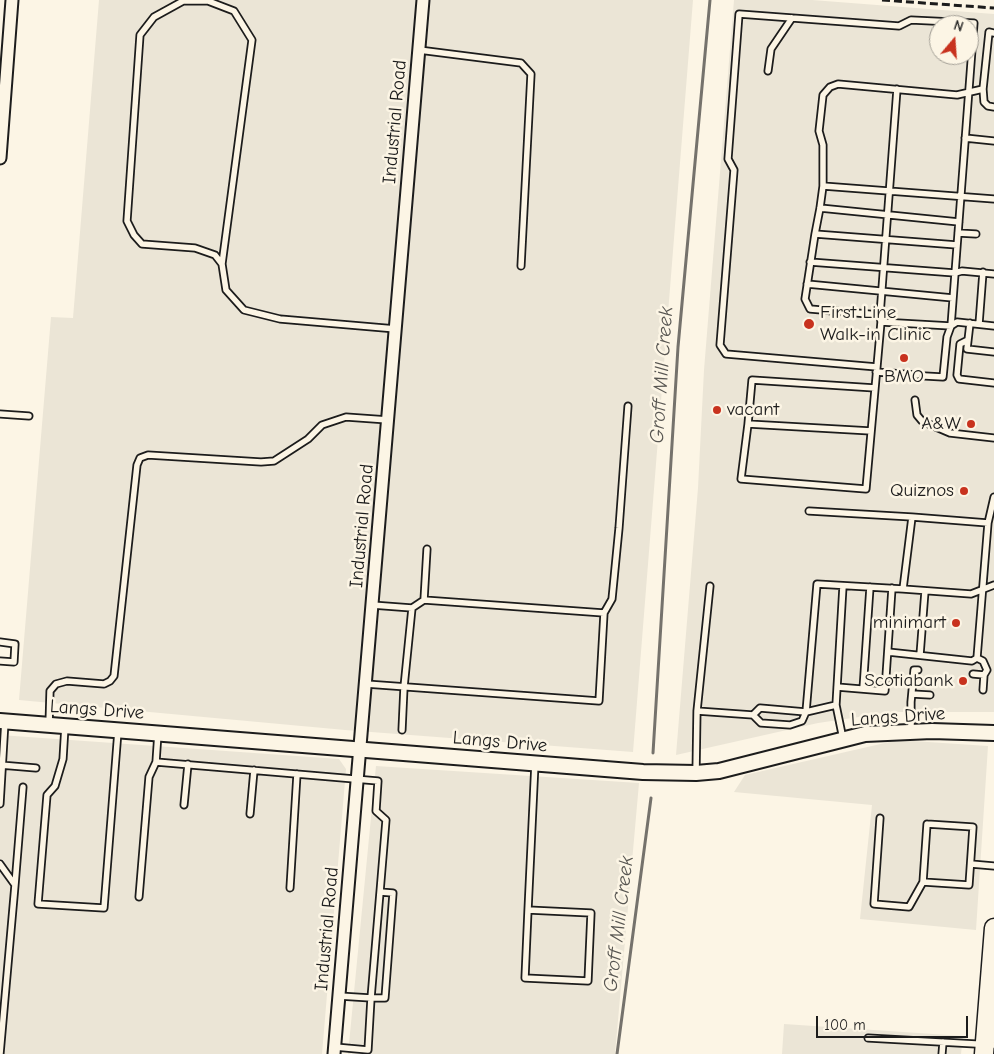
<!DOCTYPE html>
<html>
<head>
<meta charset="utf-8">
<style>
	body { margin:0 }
	#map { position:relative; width:994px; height:1054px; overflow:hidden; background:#fcf5e5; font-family:"Comic Neue",sans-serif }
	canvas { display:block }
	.north { position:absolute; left:929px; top:15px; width:50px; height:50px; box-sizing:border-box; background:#fcf5e5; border:1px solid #a29e95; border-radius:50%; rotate:18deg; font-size:14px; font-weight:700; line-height:20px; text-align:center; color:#1c1c1c }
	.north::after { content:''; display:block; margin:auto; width:18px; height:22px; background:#c8321e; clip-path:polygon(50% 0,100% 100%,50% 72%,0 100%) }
	.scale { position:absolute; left:816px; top:1016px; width:152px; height:22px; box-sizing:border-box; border:2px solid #1c1c1c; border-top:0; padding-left:6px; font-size:15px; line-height:18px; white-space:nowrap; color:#1c1c1c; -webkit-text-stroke:4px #fcf5e5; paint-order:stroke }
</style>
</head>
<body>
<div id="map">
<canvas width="994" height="1054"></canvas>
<div class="north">N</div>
<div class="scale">100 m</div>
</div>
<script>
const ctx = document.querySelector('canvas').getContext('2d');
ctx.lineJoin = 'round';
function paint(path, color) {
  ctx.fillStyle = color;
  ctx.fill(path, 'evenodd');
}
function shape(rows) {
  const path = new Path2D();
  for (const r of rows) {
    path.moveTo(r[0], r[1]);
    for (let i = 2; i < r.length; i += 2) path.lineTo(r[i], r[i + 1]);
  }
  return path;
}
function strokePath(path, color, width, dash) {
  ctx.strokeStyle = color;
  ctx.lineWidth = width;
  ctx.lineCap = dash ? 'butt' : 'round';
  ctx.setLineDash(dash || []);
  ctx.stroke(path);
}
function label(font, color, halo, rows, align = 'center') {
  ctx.font = font + ' "Comic Neue",sans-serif';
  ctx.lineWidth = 5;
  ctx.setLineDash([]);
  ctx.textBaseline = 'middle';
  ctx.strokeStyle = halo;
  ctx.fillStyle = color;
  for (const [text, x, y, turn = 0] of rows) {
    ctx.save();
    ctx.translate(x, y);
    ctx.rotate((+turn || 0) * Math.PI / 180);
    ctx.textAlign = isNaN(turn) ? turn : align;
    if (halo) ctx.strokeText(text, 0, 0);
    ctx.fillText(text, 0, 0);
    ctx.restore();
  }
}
const built = shape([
	[99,0,693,0,633,752,345,730,19,700,51,317,73,318],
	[734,0,812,0,994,14,994,712,893,712,818,723,676,755,698,488,704,370],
	[939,25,969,25,969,55,939,55],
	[0,735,339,759,346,769,322,1054,0,1054],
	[898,740,988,746,976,930,860,919,872,805,734,792,745,775],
	[376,766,639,783,615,1054,348,1054],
	[784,1024,963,1036,961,1054,782,1054]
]);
const stream = shape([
	[653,753,678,347,710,0],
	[617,1054,651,798]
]);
const service = shape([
	[994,33,989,32,983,89,984,102,988,106,994,107],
	[419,50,521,63,531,74,521,266],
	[768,71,771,49,792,18],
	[965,138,994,141],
	[823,186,994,199],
	[820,208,959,222],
	[958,233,976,234],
	[815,234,957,245],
	[810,262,955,273,962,271,994,274],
	[222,264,252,40,234,11,208,1,183,1,154,17,140,35,127,221,134,235,142,244,195,248,215,255,222,264,226,290,244,310,280,319,396,329],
	[807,284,953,298],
	[880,315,897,89],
	[881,322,880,315,810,309,805,299,815,234,820,208,823,186,823,145,819,131,823,95,830,87,838,84,957,95,983,89],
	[970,323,967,349,994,352],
	[979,324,983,272],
	[968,340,960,344,957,375,959,379,994,383],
	[877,367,726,354,720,345,734,170,728,159,739,14,899,26,911,20,974,23,951,326,947,337,943,377,925,376],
	[876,372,917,375],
	[915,400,917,415,922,421,950,433,994,438],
	[0,414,29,416],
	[748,424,752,380,875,388],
	[871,431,748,424,741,479,866,489,881,322,951,326,957,322,994,326],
	[809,511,912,517,903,589],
	[912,517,988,523],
	[843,586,836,705,806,712,817,584,903,589,971,594,994,585],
	[424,600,427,549],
	[604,613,612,599,619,528,628,406],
	[0,642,15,644,14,662,0,661],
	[888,652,972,661,977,658],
	[920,655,925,591],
	[973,674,984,675],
	[366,684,599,701,604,613,424,600,412,608,372,605],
	[837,687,885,691,892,588],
	[863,689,870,587],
	[983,690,984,675,987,670,983,661,977,658,988,523,994,497],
	[912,694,930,695],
	[836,705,843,739],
	[697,711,710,586],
	[49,725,50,691,56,684,67,681,104,684,110,681,114,676,137,465,140,458,148,455,261,462,274,461,308,439,322,425,346,417,388,420],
	[65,726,63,759,55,786,47,795,38,904,104,908,118,731],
	[402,730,404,687,412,608],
	[911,732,911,702,914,670,918,670],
	[158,733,156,762,378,781,376,811,386,820,380,892],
	[0,765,36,768],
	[696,773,697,711,753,715,760,708,806,712,802,721,790,725,761,723,753,715],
	[0,804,5,721],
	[184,805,188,764],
	[250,814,254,770],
	[880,818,874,904,909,907,923,882],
	[927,824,973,827,969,885,923,882,927,824],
	[0,864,15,885,0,1054],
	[971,864,994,866],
	[15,885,23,787],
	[290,888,297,774],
	[139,897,149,777,156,762],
	[528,910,591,913,588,981,525,978,528,910,535,763],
	[868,1038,994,1045],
	[335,1047,368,1050,371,998,380,892,393,893,385,998,371,998,339,996],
	[942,1054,943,1042]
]);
const minor = shape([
	[0,158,12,0],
	[334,1054,423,0]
]);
const tertiary = shape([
	[0,721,643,772,696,773,719,771,865,734,932,731,994,733]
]);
const primary = shape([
	[984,1054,994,928]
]);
const rail = shape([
	[882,0,994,8]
]);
const markers = [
	[809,324,6,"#c8321e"],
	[904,358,5,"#c8321e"],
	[717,410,5,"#c8321e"],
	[971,424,5,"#c8321e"],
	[964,491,5,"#c8321e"],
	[956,623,5,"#c8321e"],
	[963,681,5,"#c8321e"]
];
const streetNames = [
	["Industrial Road",395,122,-85],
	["Industrial Road",362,526,-85],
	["Langs Drive",97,710,4],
	["Langs Drive",898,717,-4],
	["Langs Drive",500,742,5],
	["Industrial Road",327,929,-85]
];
const poiNames = [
	["First Line",820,313,"left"],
	["Walk-in Clinic",820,335,"left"],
	["BMO",904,377,"center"],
	["vacant",727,410,"left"],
	["A&W",961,424],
	["Quiznos",954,491],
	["minimart",946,623],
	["Scotiabank",953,681]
];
const waterNames = [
	["Groff Mill Creek",662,375,-86],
	["Groff Mill Creek",619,924,-83]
];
paint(built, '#ebe5d6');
strokePath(stream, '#75726c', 3);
strokePath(service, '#1c1c1c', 9);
strokePath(minor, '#1c1c1c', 15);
strokePath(tertiary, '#1c1c1c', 18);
strokePath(primary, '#1c1c1c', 21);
strokePath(service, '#fcf5e5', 5.5);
strokePath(minor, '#fcf5e5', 11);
strokePath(tertiary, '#fcf5e5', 14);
strokePath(primary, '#fcf5e5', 18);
strokePath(rail, '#1c1c1c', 3, [8, 4]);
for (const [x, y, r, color] of markers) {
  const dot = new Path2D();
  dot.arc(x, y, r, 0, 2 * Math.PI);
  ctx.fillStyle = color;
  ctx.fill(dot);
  strokePath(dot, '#fcf5e5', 2);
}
label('19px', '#1c1c1c', '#fcf5e5', streetNames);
label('19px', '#1c1c1c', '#fcf5e5', poiNames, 'right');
label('italic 20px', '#575551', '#fcf5e5', waterNames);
</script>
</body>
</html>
